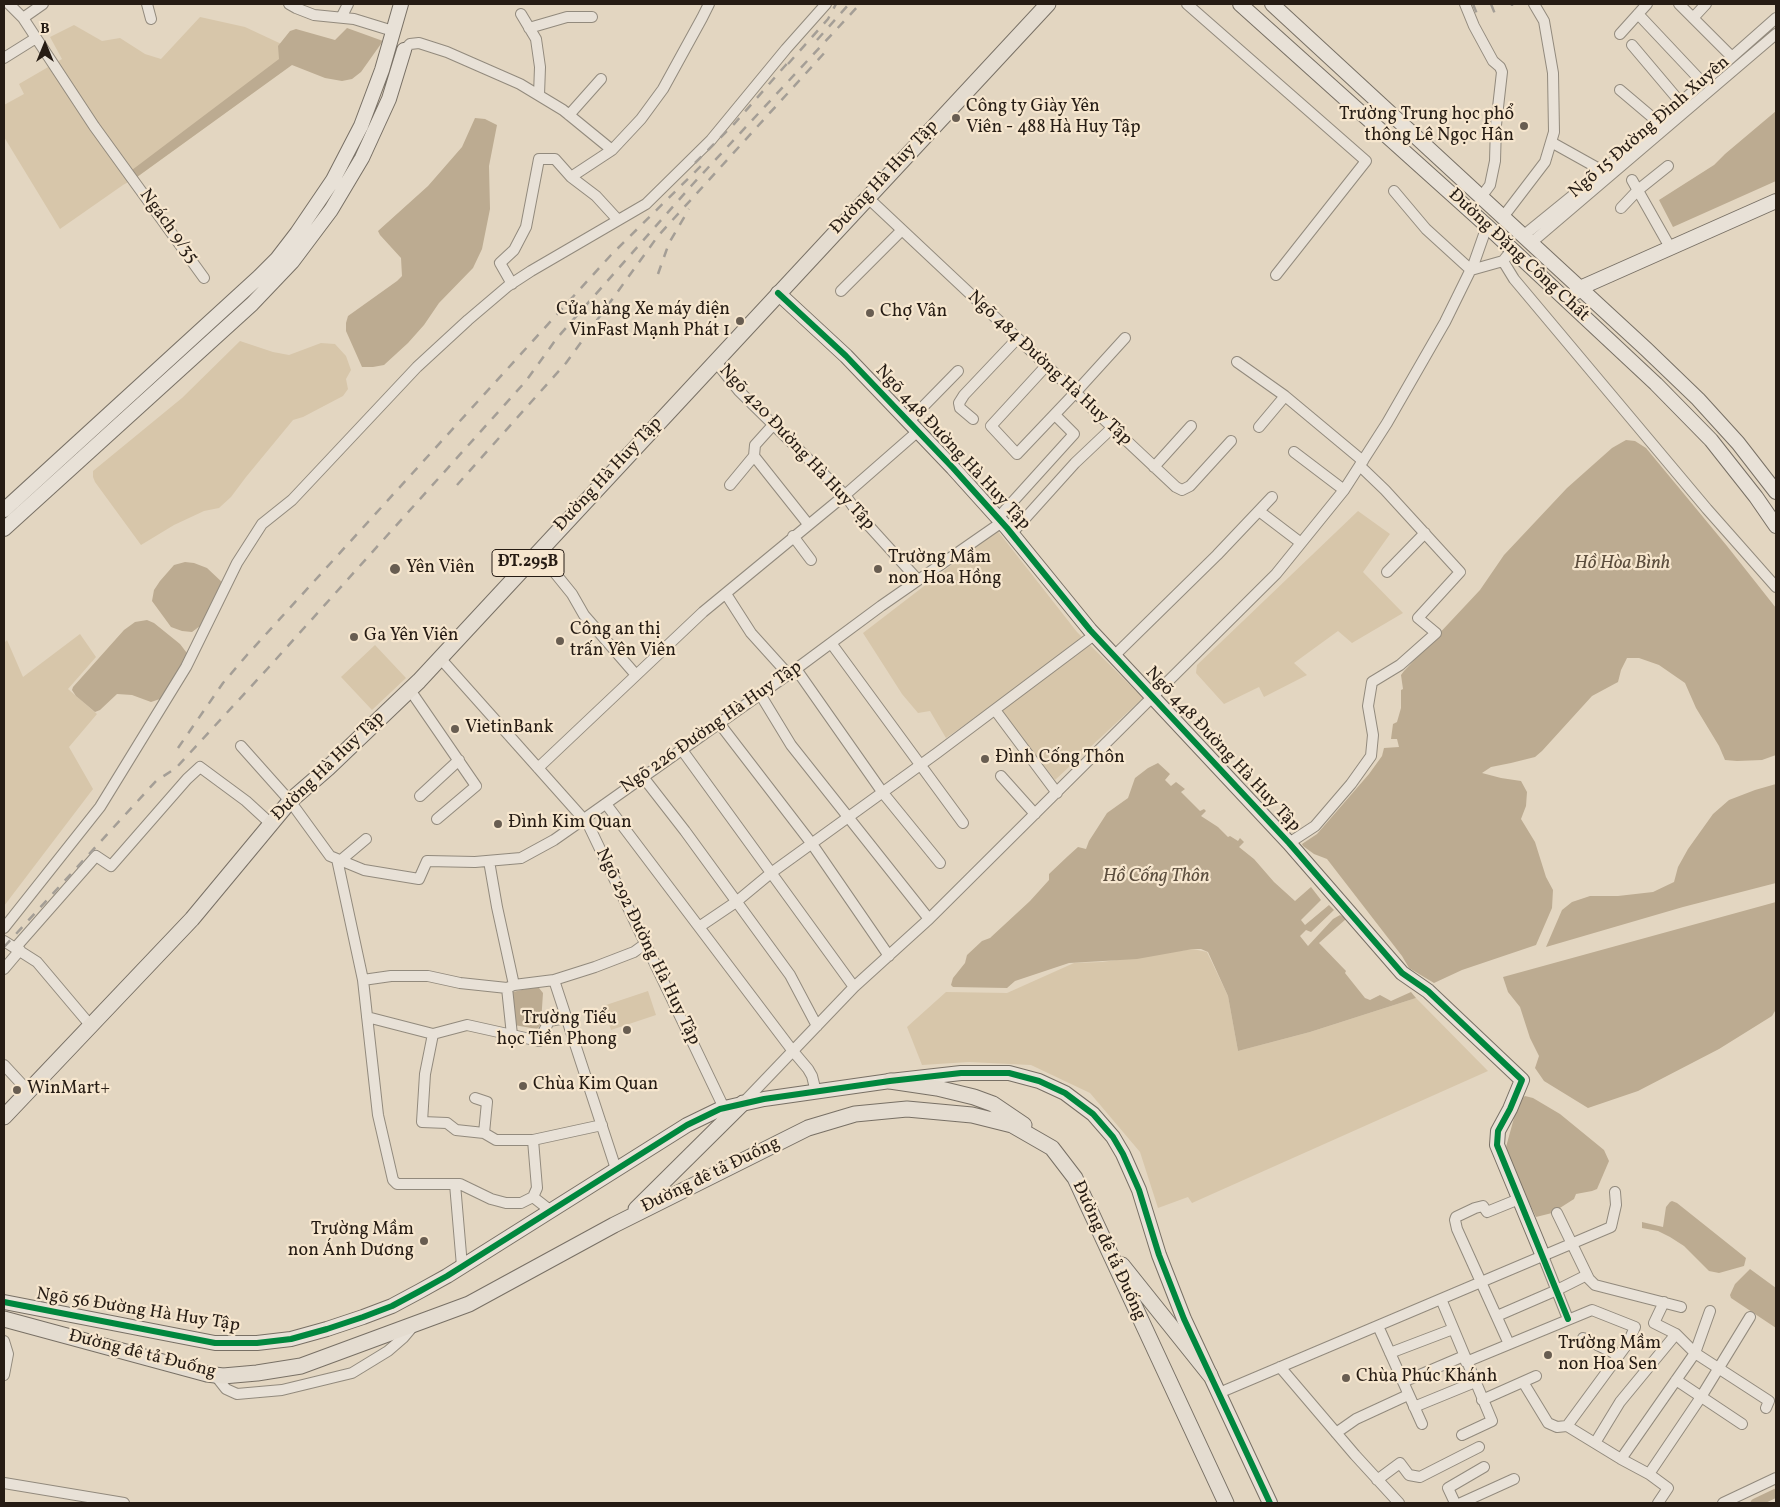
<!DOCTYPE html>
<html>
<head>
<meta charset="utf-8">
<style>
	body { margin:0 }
	#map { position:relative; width:1780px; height:1507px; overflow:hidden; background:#e3d6c1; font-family:Vollkorn,serif }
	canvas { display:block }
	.frame { position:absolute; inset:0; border:5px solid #261c14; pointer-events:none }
	.north { position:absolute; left:20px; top:20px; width:50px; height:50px; -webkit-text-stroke:4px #f6e6ce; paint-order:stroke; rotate:0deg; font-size:14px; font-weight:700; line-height:20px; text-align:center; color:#261c14 }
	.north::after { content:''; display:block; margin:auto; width:18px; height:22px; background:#261c14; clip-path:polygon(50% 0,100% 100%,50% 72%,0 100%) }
</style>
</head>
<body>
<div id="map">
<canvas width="1780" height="1507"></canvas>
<div class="frame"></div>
<div class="north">B</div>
</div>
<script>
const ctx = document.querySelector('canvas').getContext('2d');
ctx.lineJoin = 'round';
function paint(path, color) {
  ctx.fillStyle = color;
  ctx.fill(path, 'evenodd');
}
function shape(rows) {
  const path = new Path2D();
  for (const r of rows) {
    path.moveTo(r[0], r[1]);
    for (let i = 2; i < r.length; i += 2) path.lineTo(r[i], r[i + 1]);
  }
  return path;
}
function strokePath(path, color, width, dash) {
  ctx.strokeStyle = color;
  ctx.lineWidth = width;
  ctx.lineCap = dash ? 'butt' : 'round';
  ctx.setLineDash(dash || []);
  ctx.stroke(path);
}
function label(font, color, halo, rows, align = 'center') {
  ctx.font = font + ' Vollkorn,serif';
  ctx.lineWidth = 4.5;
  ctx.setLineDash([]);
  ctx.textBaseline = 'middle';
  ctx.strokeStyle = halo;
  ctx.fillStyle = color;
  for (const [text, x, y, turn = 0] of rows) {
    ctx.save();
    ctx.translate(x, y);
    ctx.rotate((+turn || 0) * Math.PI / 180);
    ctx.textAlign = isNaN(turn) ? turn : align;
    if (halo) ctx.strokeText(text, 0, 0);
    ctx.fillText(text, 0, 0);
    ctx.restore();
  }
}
const green = shape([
	[200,17,245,27,305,55,137,177,123,185,60,229,4,137,4,105,24,94,19,84,62,59,50,37,74,25,102,41,120,38,145,54,161,59],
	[240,341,273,352,289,355,321,343,335,344,346,356,351,370,346,379,348,389,343,396,303,417,293,420,246,477,231,497,219,508,204,511,174,525,141,545,95,482,93,477,93,471,182,398],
	[1358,511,1390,534,1363,572,1403,613,1352,643,1338,631,1294,663,1307,675,1264,697,1259,687,1224,704,1196,673,1197,665],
	[997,530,1077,632,1143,698,1055,780,996,703,946,738,930,711,918,713,902,694,863,633],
	[80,634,96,657,68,689,97,714,69,747,93,789,4,906,4,643,7,640,23,677],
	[375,645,406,678,372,710,341,677],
	[1193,949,1207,952,1228,996,1238,1051,1310,1032,1416,998,1488,1071,1192,1203,1188,1197,1158,1208,1140,1152,1090,1093,1031,1065,969,1062,922,1065,907,1027,946,992,1007,993,1074,963,1102,962],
	[648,991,656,1015,611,1030,603,1006]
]);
const water = shape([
	[347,28,383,41,361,72,352,79,342,81,325,78,292,65,137,177,132,170,279,59,278,46,290,31,296,29,335,40],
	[1776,111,1776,181,1673,227,1659,200,1714,165,1725,154],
	[475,118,485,119,497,125,489,166,490,209,482,249,473,268,439,303,424,325,408,343,384,365,373,367,362,367,346,331,346,323,348,316,397,281,402,276,401,258,380,235,378,231,428,186,462,147],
	[1626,440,1635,441,1646,448,1727,546,1776,608,1776,755,1762,760,1737,761,1725,760,1719,746,1696,708,1685,683,1659,665,1639,658,1627,658,1621,670,1618,682,1592,696,1542,751,1535,757,1511,763,1491,767,1482,773,1501,778,1521,781,1527,792,1526,806,1521,819,1535,842,1546,877,1553,890,1552,908,1536,945,1462,970,1434,983,1409,968,1402,956,1327,859,1314,854,1303,846,1302,844,1317,834,1369,774,1382,756,1384,748,1399,747,1397,739,1391,739,1393,724,1397,722,1401,708,1401,690,1403,689,1401,675,1404,671,1480,590,1504,555,1567,488,1612,448],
	[185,562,194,563,207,568,224,584,200,626,192,632,182,631,171,627,152,601,154,590,160,581,174,565],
	[147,620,154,623,180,644,190,657,160,699,151,702,132,695,117,694,100,710,95,712,76,696,72,690,73,687,124,630,135,622],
	[1158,763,1170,774,1165,780,1171,786,1176,782,1185,789,1181,792,1200,811,1204,809,1206,811,1201,816,1218,827,1228,837,1230,836,1238,841,1240,838,1244,842,1239,847,1254,859,1274,882,1295,901,1311,887,1321,900,1301,920,1305,925,1329,905,1334,910,1311,932,1306,930,1300,936,1308,946,1333,919,1340,915,1346,919,1319,943,1346,971,1345,973,1365,998,1370,1000,1380,995,1391,1001,1411,992,1416,998,1310,1032,1238,1051,1228,996,1208,952,1201,949,1193,949,1137,959,1069,963,1015,981,1007,988,953,987,951,985,953,978,965,963,967,955,982,941,990,938,1030,901,1049,880,1049,874,1068,856,1078,847,1086,849,1089,841,1107,813,1128,798,1135,778,1148,768],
	[1776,784,1776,883,1683,907,1546,947,1562,910,1572,902,1590,896,1618,896,1653,892,1674,882,1678,867,1688,849,1713,814,1729,800,1755,790],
	[1776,902,1776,1000,1775,1011,1772,1016,1719,1049,1638,1091,1588,1108,1544,1081,1535,1068,1539,1056,1530,1038,1520,1007,1508,992,1503,977],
	[534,987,539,988,543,993,541,1023,539,1027,537,1029,514,1025,513,992],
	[1525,1096,1533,1098,1560,1114,1604,1150,1609,1161,1597,1189,1592,1191,1576,1194,1574,1199,1552,1213,1536,1217,1508,1159,1506,1147,1517,1107,1521,1099],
	[1672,1201,1677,1203,1746,1258,1744,1266,1719,1273,1709,1271,1684,1246,1670,1237,1658,1231,1642,1228,1642,1222,1663,1227,1666,1207,1670,1202],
	[1750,1269,1776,1288,1776,1328,1731,1298,1730,1295,1735,1284]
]);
const canal = shape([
	[1755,1503,1776,1493]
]);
const street = shape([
	[9,4,23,18,94,126,204,278],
	[147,4,151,19],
	[289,4,296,8,314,15,354,19,393,31],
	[1187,4,1366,161,1276,275],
	[1465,4,1474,26,1493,61,1500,67,1502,72,1496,125,1495,161,1490,185,1481,197],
	[1679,4,1732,57],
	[521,14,536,39,540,67,539,95],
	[1638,14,1703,83],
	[342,16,348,4],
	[23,18,43,4],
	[1693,18,1706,4],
	[529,28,567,17,592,17],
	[1620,34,1647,4],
	[1632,45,1681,103],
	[404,50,410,44,419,43,447,52,520,84,563,110,612,150],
	[4,58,36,38],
	[1620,90,1659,123],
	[569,115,601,79],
	[1551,142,1603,171],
	[571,177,612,150,641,119,663,89,702,18,709,4],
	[1632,180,1671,249],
	[1394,191,1426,229,1471,270,1503,261],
	[867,197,1176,487,1182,490,1190,486,1231,441],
	[1621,208,1638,190,1668,166],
	[1503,217,1545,162,1554,132,1553,73,1544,21,1534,4],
	[1523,236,1603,171,1776,18],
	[1531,243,1776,34],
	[1512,250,1503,261,1514,279,1707,509,1776,587],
	[512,284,500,263,514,250,526,227,539,159,555,159,571,177,596,196,618,220],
	[841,291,902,230],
	[715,361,739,391,845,495,860,516,918,580],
	[1237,362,1285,396,1363,461],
	[1046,366,991,426,1017,454,1075,393,1125,338],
	[973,419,960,408,959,403,964,395,1017,339],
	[908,422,958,371],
	[773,425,755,445,754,456,808,524],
	[1259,427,1285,396],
	[1294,452,1344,490],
	[1154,467,1191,426],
	[730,485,754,456],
	[1259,511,1301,543],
	[998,518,1074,434,1055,415],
	[1012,533,1075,463,1112,428],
	[793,536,811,560],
	[534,556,555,573,572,594,584,615,636,675],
	[1387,572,1425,533],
	[726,594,751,633,788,674],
	[831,643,963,823],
	[1114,656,1217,555,1272,497],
	[440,658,588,824,724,1108],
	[796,669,883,793,940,863],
	[410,690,476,786,437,819],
	[760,694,791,745,929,919],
	[995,710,1057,793],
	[719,723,812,844,889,956],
	[241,746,290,801,330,856,364,870,419,879,427,861,475,862,521,858,554,840,584,819,796,669,881,606,1002,522],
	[682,750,854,987],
	[538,768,703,612,845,495,917,432],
	[1001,776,1035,814],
	[643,777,685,831,790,975,817,1026],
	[420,796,459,760],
	[606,804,792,1050,808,1069,812,1076,816,1092],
	[1289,843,1315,826,1351,784,1371,756,1373,735,1368,706,1372,682,1400,665,1436,633,1418,618,1460,572,1385,490,1360,466],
	[337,859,363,980,378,1115,393,1180,397,1184,460,1184,491,1199,506,1203,521,1203,533,1197,537,1188,533,1140],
	[341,860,366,839],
	[489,861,497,907,514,985],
	[699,927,736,902,771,873,937,753,1094,635],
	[4,928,100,807,186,667,237,563,262,524,292,500,417,367,468,320,508,286,531,271,646,204,711,140,786,49,826,4],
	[4,941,37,962,91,1026],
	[16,947,96,856,111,866,187,779,200,767,246,801,270,823],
	[4,969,20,950],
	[363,980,391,976,428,976,460,983,507,988,514,985,554,980,595,967,634,952,645,944],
	[554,980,616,1169],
	[507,988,512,1035],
	[367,1017,433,1034,467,1025,539,1041,549,1021,566,1018],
	[433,1034,425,1074,422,1122,447,1123,456,1130,484,1133],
	[4,1065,29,1092],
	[475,1098,487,1102,484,1133,496,1140,533,1140,602,1125],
	[743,1103,854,987,929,919,1276,574,1344,490,1387,423,1445,322,1474,263,1487,226],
	[455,1184,462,1266],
	[533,1197,551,1211],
	[1557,1213,1589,1279,1595,1285,1681,1307],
	[1543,1256,1568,1319],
	[1441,1299,1492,1421,1462,1435],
	[1664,1302,1654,1323,1676,1334,1695,1353,1769,1401,1766,1408],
	[1497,1316,1557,1290,1587,1275],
	[1378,1326,1422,1424],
	[1583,1338,1618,1355],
	[4,1341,8,1354,4,1375],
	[1509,1344,1457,1229,1455,1220,1456,1217,1475,1208,1483,1206,1487,1212,1519,1199],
	[1390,1353,1453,1329],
	[1466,1362,1592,1310,1635,1327,1628,1343,1567,1426],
	[1280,1367,1355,1455,1399,1503],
	[215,1375,226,1389,237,1394,282,1390,352,1373,388,1351,403,1338,414,1325],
	[1676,1380,1742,1424],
	[1403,1382,1464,1356],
	[1523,1382,1548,1423,1557,1427,1567,1426,1621,1459,1649,1474,1668,1488,1658,1503],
	[1219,1393,1611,1227,1616,1205,1615,1192],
	[1482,1400,1536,1376],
	[1414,1407,1475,1382],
	[1336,1433,1356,1419,1408,1395],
	[1595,1443,1620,1402,1676,1334],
	[1621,1459,1695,1353,1710,1311],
	[1649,1474,1701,1397,1750,1317],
	[1377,1480,1400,1463,1409,1475,1420,1477,1479,1447],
	[4,1483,124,1503],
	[1455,1503,1448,1488,1484,1467],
	[1461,1503,1514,1479],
	[1723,1503,1776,1478]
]);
const secondary = shape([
	[1240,4,1487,226,1656,384,1711,440,1756,497,1776,526],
	[1272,4,1646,349,1698,399,1738,443,1776,492],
	[778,293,846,356,953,468,1007,528,1090,630,1289,843,1402,973,1428,991,1522,1080,1510,1109,1498,1131,1497,1145,1543,1256],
	[1575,293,1580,288,1776,201],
	[4,510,259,277,277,259,297,233,333,180,361,126,382,70,401,4],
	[4,529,252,304,292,262,331,210,362,158,389,99,404,50],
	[4,1302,215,1343,257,1343,291,1339,327,1329,363,1317,392,1306,420,1291,447,1276,687,1125,720,1109,764,1099,890,1081,961,1073,1009,1073,1039,1081,1065,1093,1093,1114,1113,1137,1123,1154,1139,1190,1159,1255,1184,1319,1270,1503]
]);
const primary = shape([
	[890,1081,937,1088,974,1097,993,1104,1024,1125],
	[4,1117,192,919,290,801,328,768,419,681,1048,4],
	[636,1209,743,1103],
	[1122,1265,1210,1375],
	[4,1319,207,1374,223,1376,257,1373,301,1366,469,1304,614,1225,808,1128,855,1114,907,1109,972,1115,1012,1125,1052,1148,1075,1178,1226,1503]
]);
const rail = shape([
	[1473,4,1479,19],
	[1491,4,1495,14],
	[1512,4,1512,6],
	[817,40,849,4],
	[788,64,828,19,836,4],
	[695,163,735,123,791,59],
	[658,274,669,243,689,209],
	[457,485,566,363,658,236,827,50],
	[178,748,223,683,247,655,611,255,706,161],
	[4,947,156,781,176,768,269,667,526,381,557,338,692,185,860,4]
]);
const cycleway = shape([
	[778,293,846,356,953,468,1007,528,1090,630,1289,843,1402,973,1428,991,1522,1080,1510,1109,1498,1131,1497,1145,1568,1319],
	[4,1302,215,1343,257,1343,291,1339,327,1329,363,1317,392,1306,420,1291,447,1276,687,1125,720,1109,764,1099,890,1081,961,1073,1009,1073,1039,1081,1065,1093,1093,1114,1113,1137,1123,1154,1139,1190,1159,1255,1184,1319,1270,1503]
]);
const markers = [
	[956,118,5,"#685d51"],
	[1524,126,5,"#685d51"],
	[870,313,5,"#685d51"],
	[740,321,5,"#685d51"],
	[395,569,6,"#685d51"],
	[878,569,5,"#685d51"],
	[354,637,5,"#685d51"],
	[560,641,5,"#685d51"],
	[455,729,5,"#685d51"],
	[985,759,5,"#685d51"],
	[498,824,5,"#685d51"],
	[627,1030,5,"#685d51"],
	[523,1086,5,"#685d51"],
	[17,1090,5,"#685d51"],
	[424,1241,5,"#685d51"],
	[1548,1355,5,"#685d51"],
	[1346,1378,5,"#685d51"]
];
const shields = [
	[528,563,72]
];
const shieldNames = [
	["ĐT.295B",528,563]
];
const poiNames = [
	["Công ty Giày Yên",966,108],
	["Viên - 488 Hà Huy Tập",966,129],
	["Trường Trung học phổ",1514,116,"right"],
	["thông Lê Ngọc Hân",1514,137,"right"],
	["Cửa hàng Xe máy điện",730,311,"right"],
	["VinFast Mạnh Phát 1",730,332,"right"],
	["Chợ Vân",880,313],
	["Trường Mầm",888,559],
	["non Hoa Hồng",888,580],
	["Yên Viên",406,569],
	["Công an thị",570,631],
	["trấn Yên Viên",570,652],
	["Ga Yên Viên",364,637],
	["VietinBank",465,729],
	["Đình Cống Thôn",995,759],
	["Đình Kim Quan",508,824],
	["Trường Tiểu",617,1020,"right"],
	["học Tiền Phong",617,1041,"right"],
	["Chùa Kim Quan",533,1086],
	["WinMart+",27,1090],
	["Trường Mầm",414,1231,"right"],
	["non Ánh Dương",414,1252,"right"],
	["Trường Mầm",1558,1345],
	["non Hoa Sen",1558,1366],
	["Chùa Phúc Khánh",1356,1378]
];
const streetNames = [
	["Ngõ 15 Đường Đình Xuyên",1650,128,-41],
	["Đường Hà Huy Tập",885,178,-47],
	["Ngách 9/35",168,227,54],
	["Đường Đặng Công Chất",1518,256,43],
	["Ngõ 484 Đường Hà Huy Tập",1049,369,43],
	["Ngõ 420 Đường Hà Huy Tập",796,448,47],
	["Ngõ 448 Đường Hà Huy Tập",952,448,47],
	["Đường Hà Huy Tập",609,475,-47],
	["Ngõ 226 Đường Hà Huy Tập",712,728,-35],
	["Ngõ 448 Đường Hà Huy Tập",1222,750,47],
	["Đường Hà Huy Tập",329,767,-44],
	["Ngõ 292 Đường Hà Huy Tập",647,947,64],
	["Đường đê tả Đuống",711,1176,-26],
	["Đường đê tả Đuống",1108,1251,65],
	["Ngõ 56 Đường Hà Huy Tập",138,1311,9],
	["Đường đê tả Đuống",142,1355,14]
];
const waterNames = [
	["Hồ Hòa Bình",1622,565],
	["Hồ Cống Thôn",1156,878]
];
paint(green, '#d7c6aa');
paint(water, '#bcab91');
strokePath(canal, '#bcab91', 9);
strokePath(street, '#928a7d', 12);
strokePath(secondary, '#787065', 16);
strokePath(primary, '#787065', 17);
strokePath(street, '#e8e1d7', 10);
strokePath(secondary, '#e8e1d7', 14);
strokePath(primary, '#e4dcd0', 15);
strokePath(rail, '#a49e96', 2.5, [9, 9]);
strokePath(cycleway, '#00873e', 6);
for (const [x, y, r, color] of markers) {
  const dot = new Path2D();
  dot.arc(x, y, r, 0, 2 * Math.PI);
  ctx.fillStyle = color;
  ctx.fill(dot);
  strokePath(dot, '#f6e6ce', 2);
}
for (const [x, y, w] of shields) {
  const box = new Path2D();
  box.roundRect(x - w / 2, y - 13.5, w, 27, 4);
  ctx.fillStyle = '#f6e6ce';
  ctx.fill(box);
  strokePath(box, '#261c14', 1);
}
label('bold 16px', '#261c14', null, shieldNames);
label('18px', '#261c14', '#f6e6ce', poiNames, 'left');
label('18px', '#261c14', '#f6e6ce', streetNames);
label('italic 19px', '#5c4e3e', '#f6e6ce', waterNames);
</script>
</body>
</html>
